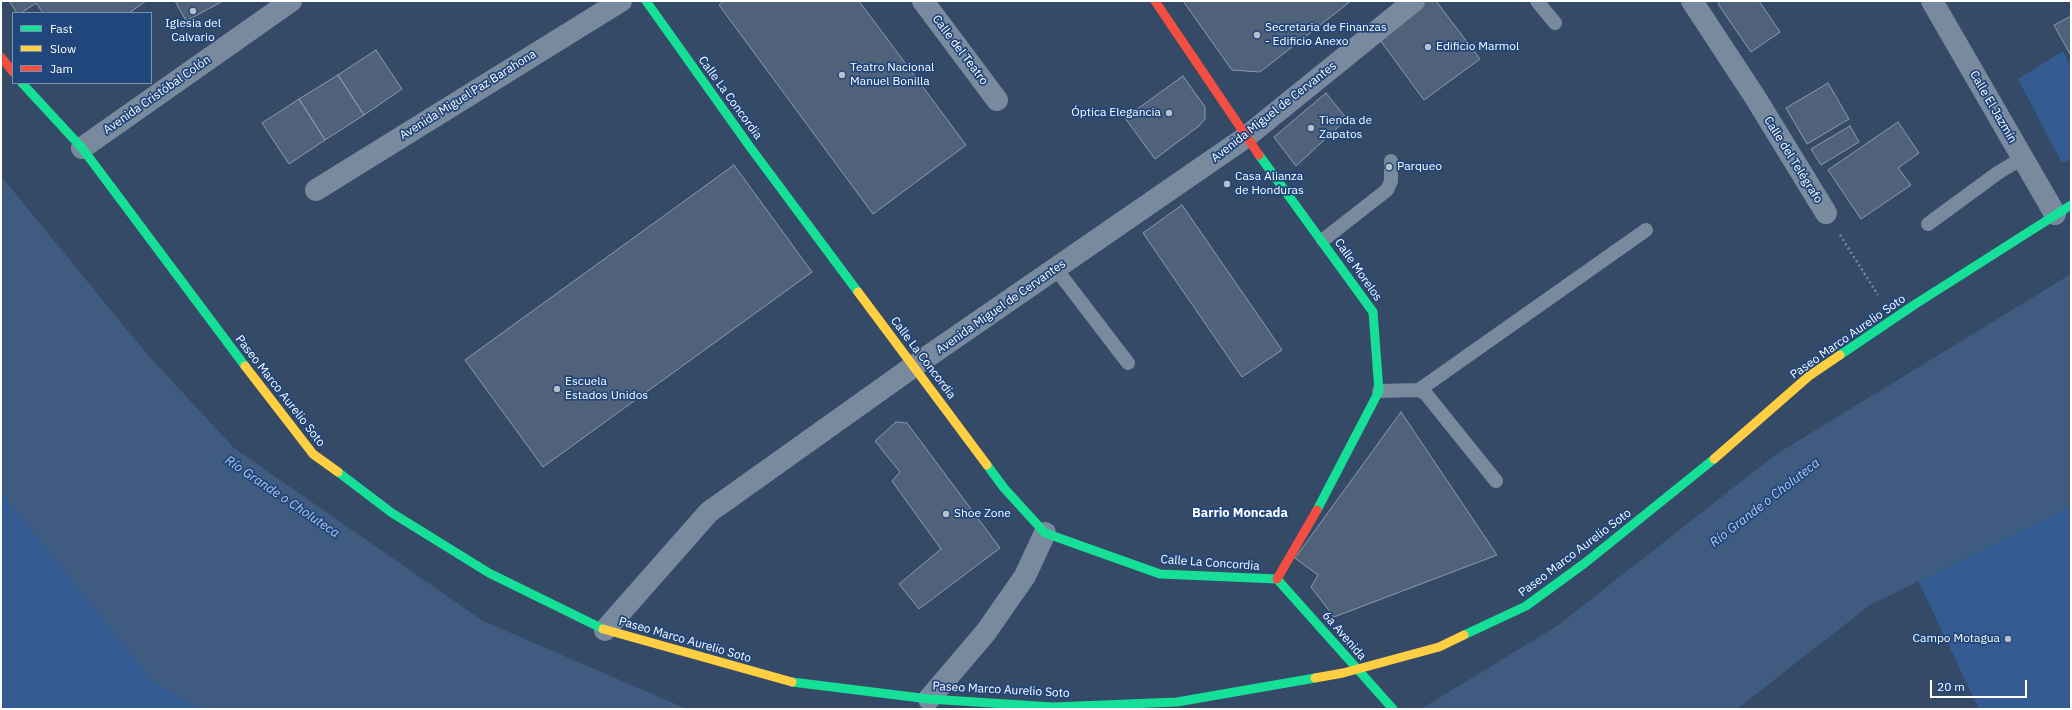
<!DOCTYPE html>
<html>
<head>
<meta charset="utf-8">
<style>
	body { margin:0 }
	#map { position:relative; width:2072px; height:710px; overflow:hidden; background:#354a67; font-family:"IBM Plex Sans",sans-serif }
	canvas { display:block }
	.frame { position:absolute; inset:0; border:2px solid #fff; pointer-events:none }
	.legend { position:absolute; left:12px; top:12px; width:140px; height:72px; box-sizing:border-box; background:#21467b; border:1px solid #7a90b0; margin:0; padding:5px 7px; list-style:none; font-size:12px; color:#fff }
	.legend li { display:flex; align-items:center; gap:8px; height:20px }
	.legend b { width:20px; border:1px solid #7a90b0 }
	.scale { position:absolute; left:1930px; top:680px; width:97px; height:18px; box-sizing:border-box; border:2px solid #fff; border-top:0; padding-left:5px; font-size:12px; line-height:14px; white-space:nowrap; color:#fff; -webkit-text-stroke:3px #21467b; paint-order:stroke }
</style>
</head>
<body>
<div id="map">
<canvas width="2072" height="710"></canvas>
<div class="frame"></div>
<ul class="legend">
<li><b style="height:5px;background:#16e098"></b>Fast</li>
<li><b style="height:5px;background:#ffcf43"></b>Slow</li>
<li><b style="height:5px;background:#f24e42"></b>Jam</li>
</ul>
<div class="scale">20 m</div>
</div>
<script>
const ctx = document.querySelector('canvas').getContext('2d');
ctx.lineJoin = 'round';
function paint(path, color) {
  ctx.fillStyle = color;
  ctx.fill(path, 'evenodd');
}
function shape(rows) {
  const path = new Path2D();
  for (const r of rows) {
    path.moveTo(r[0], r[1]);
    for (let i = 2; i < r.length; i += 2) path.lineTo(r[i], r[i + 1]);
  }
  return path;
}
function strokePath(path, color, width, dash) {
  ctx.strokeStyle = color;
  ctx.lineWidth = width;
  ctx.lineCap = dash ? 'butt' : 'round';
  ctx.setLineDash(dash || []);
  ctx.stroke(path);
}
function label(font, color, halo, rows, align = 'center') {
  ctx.font = font + ' "IBM Plex Sans",sans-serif';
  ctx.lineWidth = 3.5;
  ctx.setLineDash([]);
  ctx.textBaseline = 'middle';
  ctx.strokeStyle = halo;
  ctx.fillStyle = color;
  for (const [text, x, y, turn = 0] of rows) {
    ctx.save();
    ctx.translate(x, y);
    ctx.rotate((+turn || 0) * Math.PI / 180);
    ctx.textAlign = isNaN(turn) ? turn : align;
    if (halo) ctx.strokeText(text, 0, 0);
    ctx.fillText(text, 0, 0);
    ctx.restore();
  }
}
const green = shape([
	[2063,51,2071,68,2071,159,2062,163,2018,79],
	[1,281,495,709,1,709],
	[2071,493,2071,709,1979,709,1913,570]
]);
const water = shape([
	[1,176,146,353,234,448,483,621,687,709,201,709,153,681,1,492],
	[2071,274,2071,506,1870,605,1737,709,1421,709,1557,626,1775,455]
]);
const building = shape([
	[9,1,146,1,129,13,43,13,36,3,21,13,17,13,9,1],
	[175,1,223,1,186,21,175,1],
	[724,1,859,1,966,145,873,214,719,5,724,1],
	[1183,1,1351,1,1260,72,1232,70,1183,1],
	[1423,1,1436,1,1480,59,1424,100,1377,36,1423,1],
	[1721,1,1759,1,1780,32,1751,52,1718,4,1721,1],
	[2071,16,2071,56,2054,25,2071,16],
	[376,50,402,89,364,115,338,75,376,50],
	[338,75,364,115,325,140,299,99,338,75],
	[1183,76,1205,107,1205,119,1199,126,1155,159,1125,118,1183,76],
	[1828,83,1849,119,1807,144,1786,108,1828,83],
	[1326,93,1347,119,1296,166,1274,137,1326,93],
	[299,99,325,140,289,164,262,123,299,99],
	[1898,122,1919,153,1898,168,1911,185,1861,219,1828,170,1898,122],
	[1850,126,1859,142,1821,165,1811,149,1850,126],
	[734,165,812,272,543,467,465,360,734,165],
	[1182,205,1282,350,1242,377,1143,233,1182,205],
	[1401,412,1497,555,1334,617,1311,587,1318,575,1295,558,1401,412],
	[896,422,907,423,1000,548,919,609,899,584,941,549,892,481,900,472,875,441,896,422]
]);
const path = shape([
	[1840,235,1878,295]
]);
const lane = shape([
	[1537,1,1555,23],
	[1928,224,1999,172,2023,158],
	[1323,240,1387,190,1391,181,1391,161],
	[1056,269,1128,363],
	[1419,390,1646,230],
	[1379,391,1419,390,1426,394,1496,481]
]);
const street = shape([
	[923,1,997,100],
	[1692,1,1755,97,1826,213],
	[1932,1,2055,214],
	[82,148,291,1],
	[316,190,621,1],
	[605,630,709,512,914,366,1246,137,1414,1],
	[929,699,986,632,1025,576,1045,533]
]);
const fast = shape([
	[646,1,750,147,858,292],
	[22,83,82,148,245,366],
	[1259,155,1373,312,1379,391,1317,510],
	[1840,355,1914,305,2071,205],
	[987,465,1004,488,1045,533,1160,574,1277,579],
	[338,472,392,513,489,573,603,629],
	[1277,579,1393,709],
	[1464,635,1526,606,1585,563,1714,459],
	[792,682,929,699,1053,707,1177,702,1315,678]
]);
const slow = shape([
	[858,292,987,465],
	[245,366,313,454,338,472],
	[1714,459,1809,376,1840,355],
	[603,629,792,682],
	[1315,678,1343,673,1439,647,1464,635]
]);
const jam = shape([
	[1155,1,1259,155],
	[1,57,13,72],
	[1277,579,1317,510]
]);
const markers = [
	[193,11,4,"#b8c0ca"],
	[1257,35,4,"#b8c0ca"],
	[1428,47,4,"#b8c0ca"],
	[842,75,4,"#b8c0ca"],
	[1169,113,4,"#b8c0ca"],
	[1311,128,4,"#b8c0ca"],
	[1389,167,4,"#b8c0ca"],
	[1227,184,4,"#b8c0ca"],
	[557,389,4,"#b8c0ca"],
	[946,514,4,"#b8c0ca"],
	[2008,639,4,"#b8c0ca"]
];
const poiNames = [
	["Iglesia del",193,24,"center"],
	["Calvario",193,38,"center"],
	["Secretaria de Finanzas",1265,28],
	["- Edificio Anexo",1265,42],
	["Edificio Marmol",1436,47],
	["Teatro Nacional",850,68],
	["Manuel Bonilla",850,82],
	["Óptica Elegancia",1161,113,"right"],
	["Tienda de",1319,121],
	["Zapatos",1319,135],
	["Parqueo",1397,167],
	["Casa Alianza",1235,177],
	["de Honduras",1235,191],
	["Escuela",565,382],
	["Estados Unidos",565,396],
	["Shoe Zone",954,514],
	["Campo Motagua",2000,639,"right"]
];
const streetNames = [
	["Calle del Teatro",960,50,53],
	["Avenida Cristóbal Colón",157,95,-35],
	["Avenida Miguel Paz Barahona",468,95,-32],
	["Calle La Concordia",730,98,54],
	["Calle El Jazmín",1993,107,60],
	["Avenida Miguel de Cervantes",1274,112,-38],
	["Calle del Telégrafo",1793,160,58],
	["Calle Morelos",1358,270,55],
	["Avenida Miguel de Cervantes",1001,307,-35],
	["Paseo Marco Aurelio Soto",1848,337,-35],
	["Calle La Concordia",923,358,53],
	["Paseo Marco Aurelio Soto",280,391,52],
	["Paseo Marco Aurelio Soto",1575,553,-37],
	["Calle La Concordia",1210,563,4],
	["6a Avenida",1344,636,49],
	["Paseo Marco Aurelio Soto",685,640,16],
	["Paseo Marco Aurelio Soto",1001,690,3]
];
const waterNames = [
	["Río Grande o Choluteca",282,497,34],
	["Río Grande o Choluteca",1765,503,-38]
];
const neighbourhoodNames = [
	["Barrio Moncada",1240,513]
];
paint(green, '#345c92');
paint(water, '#405b80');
paint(building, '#506279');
strokePath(building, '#8e9aac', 1);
strokePath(path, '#798a9e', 2.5, [2, 3]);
strokePath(lane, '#798a9e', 14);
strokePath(street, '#798a9e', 22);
strokePath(fast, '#16e098', 9);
strokePath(slow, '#ffcf43', 9);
strokePath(jam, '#f24e42', 9);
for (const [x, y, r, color] of markers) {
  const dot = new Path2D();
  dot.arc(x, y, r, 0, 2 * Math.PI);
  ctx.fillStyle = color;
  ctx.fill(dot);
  strokePath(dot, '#21467b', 1.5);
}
label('12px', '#fff', '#21467b', poiNames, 'left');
label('12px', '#fff', '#21467b', streetNames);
label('italic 13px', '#afcaed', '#21467b', waterNames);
label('bold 13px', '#fff', '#21467b', neighbourhoodNames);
</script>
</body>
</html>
